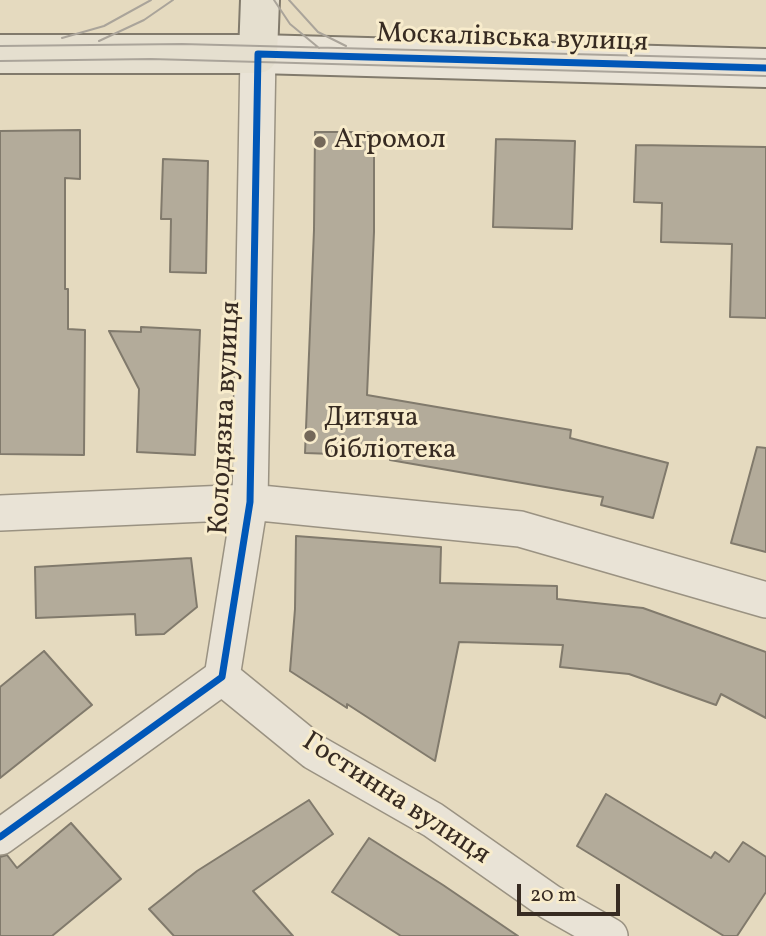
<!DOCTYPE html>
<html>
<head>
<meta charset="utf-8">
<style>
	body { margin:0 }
	#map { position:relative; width:766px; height:936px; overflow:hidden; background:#e5dabf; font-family:Vollkorn,serif }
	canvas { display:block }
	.scale { position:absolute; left:517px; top:884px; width:103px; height:32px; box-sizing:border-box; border:4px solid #372b22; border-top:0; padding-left:9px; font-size:21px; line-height:24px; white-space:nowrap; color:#372b22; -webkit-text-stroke:5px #f8eccc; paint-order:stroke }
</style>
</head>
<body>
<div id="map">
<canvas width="766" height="936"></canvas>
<div class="scale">20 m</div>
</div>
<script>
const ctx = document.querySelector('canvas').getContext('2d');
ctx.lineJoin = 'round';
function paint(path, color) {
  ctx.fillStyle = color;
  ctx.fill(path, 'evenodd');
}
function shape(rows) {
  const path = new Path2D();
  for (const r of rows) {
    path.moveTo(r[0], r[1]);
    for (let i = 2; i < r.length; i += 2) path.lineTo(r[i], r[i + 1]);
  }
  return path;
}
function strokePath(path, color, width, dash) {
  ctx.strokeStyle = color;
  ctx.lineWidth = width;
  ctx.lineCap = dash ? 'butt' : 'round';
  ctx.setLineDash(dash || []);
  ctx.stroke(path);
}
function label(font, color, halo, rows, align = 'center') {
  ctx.font = font + ' Vollkorn,serif';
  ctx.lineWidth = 6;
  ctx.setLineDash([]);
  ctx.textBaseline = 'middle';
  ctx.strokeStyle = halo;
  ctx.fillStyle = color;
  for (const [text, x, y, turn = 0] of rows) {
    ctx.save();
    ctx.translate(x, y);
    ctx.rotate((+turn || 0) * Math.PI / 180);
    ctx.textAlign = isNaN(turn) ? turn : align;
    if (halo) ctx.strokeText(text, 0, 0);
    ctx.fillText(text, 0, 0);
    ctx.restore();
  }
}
const building = shape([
	[80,130,80,179,65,178,65,289,68,289,68,329,85,330,84,455,0,454,0,131,80,130],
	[315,132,374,132,374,232,367,395,571,430,570,438,668,463,653,518,601,505,603,497,390,460,390,456,305,453,314,230,315,132],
	[496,139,575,141,572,229,493,227,496,139],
	[636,145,766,147,766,318,730,317,732,244,661,242,662,203,634,202,636,145],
	[163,159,208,161,206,273,170,272,171,219,161,219,163,159],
	[141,327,200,330,195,455,137,452,139,389,109,331,141,332,141,327],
	[757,447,766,448,766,552,731,543,757,447],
	[296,536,441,547,440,583,557,586,557,599,643,608,766,652,766,718,721,694,716,705,629,674,560,667,563,645,459,642,435,761,347,704,347,708,290,671,295,609,296,536],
	[191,558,197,607,164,634,136,635,135,614,36,618,35,567,191,558],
	[44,651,92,705,0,778,0,687,44,651],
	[606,794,711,858,715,852,729,862,743,842,766,857,766,892,737,936,724,936,577,846,606,794],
	[309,800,333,834,253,891,293,936,174,936,149,909,197,871,309,800],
	[71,823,121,879,52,936,0,936,0,857,7,855,17,868,71,823],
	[369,838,443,885,518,936,401,936,332,892,369,838]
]);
const street = shape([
	[0,513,250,502,520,529,766,600],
	[222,677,314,752,433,820,550,902,610,936],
	[0,837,222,677,250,502,258,54]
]);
const secondary = shape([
	[258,54,766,68]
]);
const primary = shape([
	[0,54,258,54,260,0]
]);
const tram = shape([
	[274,0,290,24,319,48],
	[289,0,318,32,346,46],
	[62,38,104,26,151,0],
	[99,41,144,20,173,0],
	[0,46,182,44,766,59],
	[0,61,151,59,766,76]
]);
const cycleway = shape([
	[0,837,222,677,250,502,258,54,766,68]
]);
const markers = [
	[320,142,7,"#746859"],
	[310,436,7,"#746859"]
];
const streetNames = [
	["Москалівська вулиця",512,40,2],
	["Колодязна вулиця",227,418,-87],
	["Гостинна вулиця",395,800,33]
];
const poiNames = [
	["Агромол",334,142],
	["Дитяча",324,420],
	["бібліотека",324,452]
];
paint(building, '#b3ab9a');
strokePath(building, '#817a6c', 2);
strokePath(street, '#9a9282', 38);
strokePath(secondary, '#817a6c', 42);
strokePath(primary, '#817a6c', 42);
strokePath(street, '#e9e3d6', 35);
strokePath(secondary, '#e9e3d6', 38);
strokePath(primary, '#e5dfcf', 38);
strokePath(tram, '#aaa49a', 2);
strokePath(cycleway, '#0057b8', 7);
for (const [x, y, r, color] of markers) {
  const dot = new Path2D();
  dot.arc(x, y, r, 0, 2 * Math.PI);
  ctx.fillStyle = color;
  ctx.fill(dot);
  strokePath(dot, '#f8eccc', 2.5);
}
label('28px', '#372b22', '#f8eccc', streetNames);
label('28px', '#372b22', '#f8eccc', poiNames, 'left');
</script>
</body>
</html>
